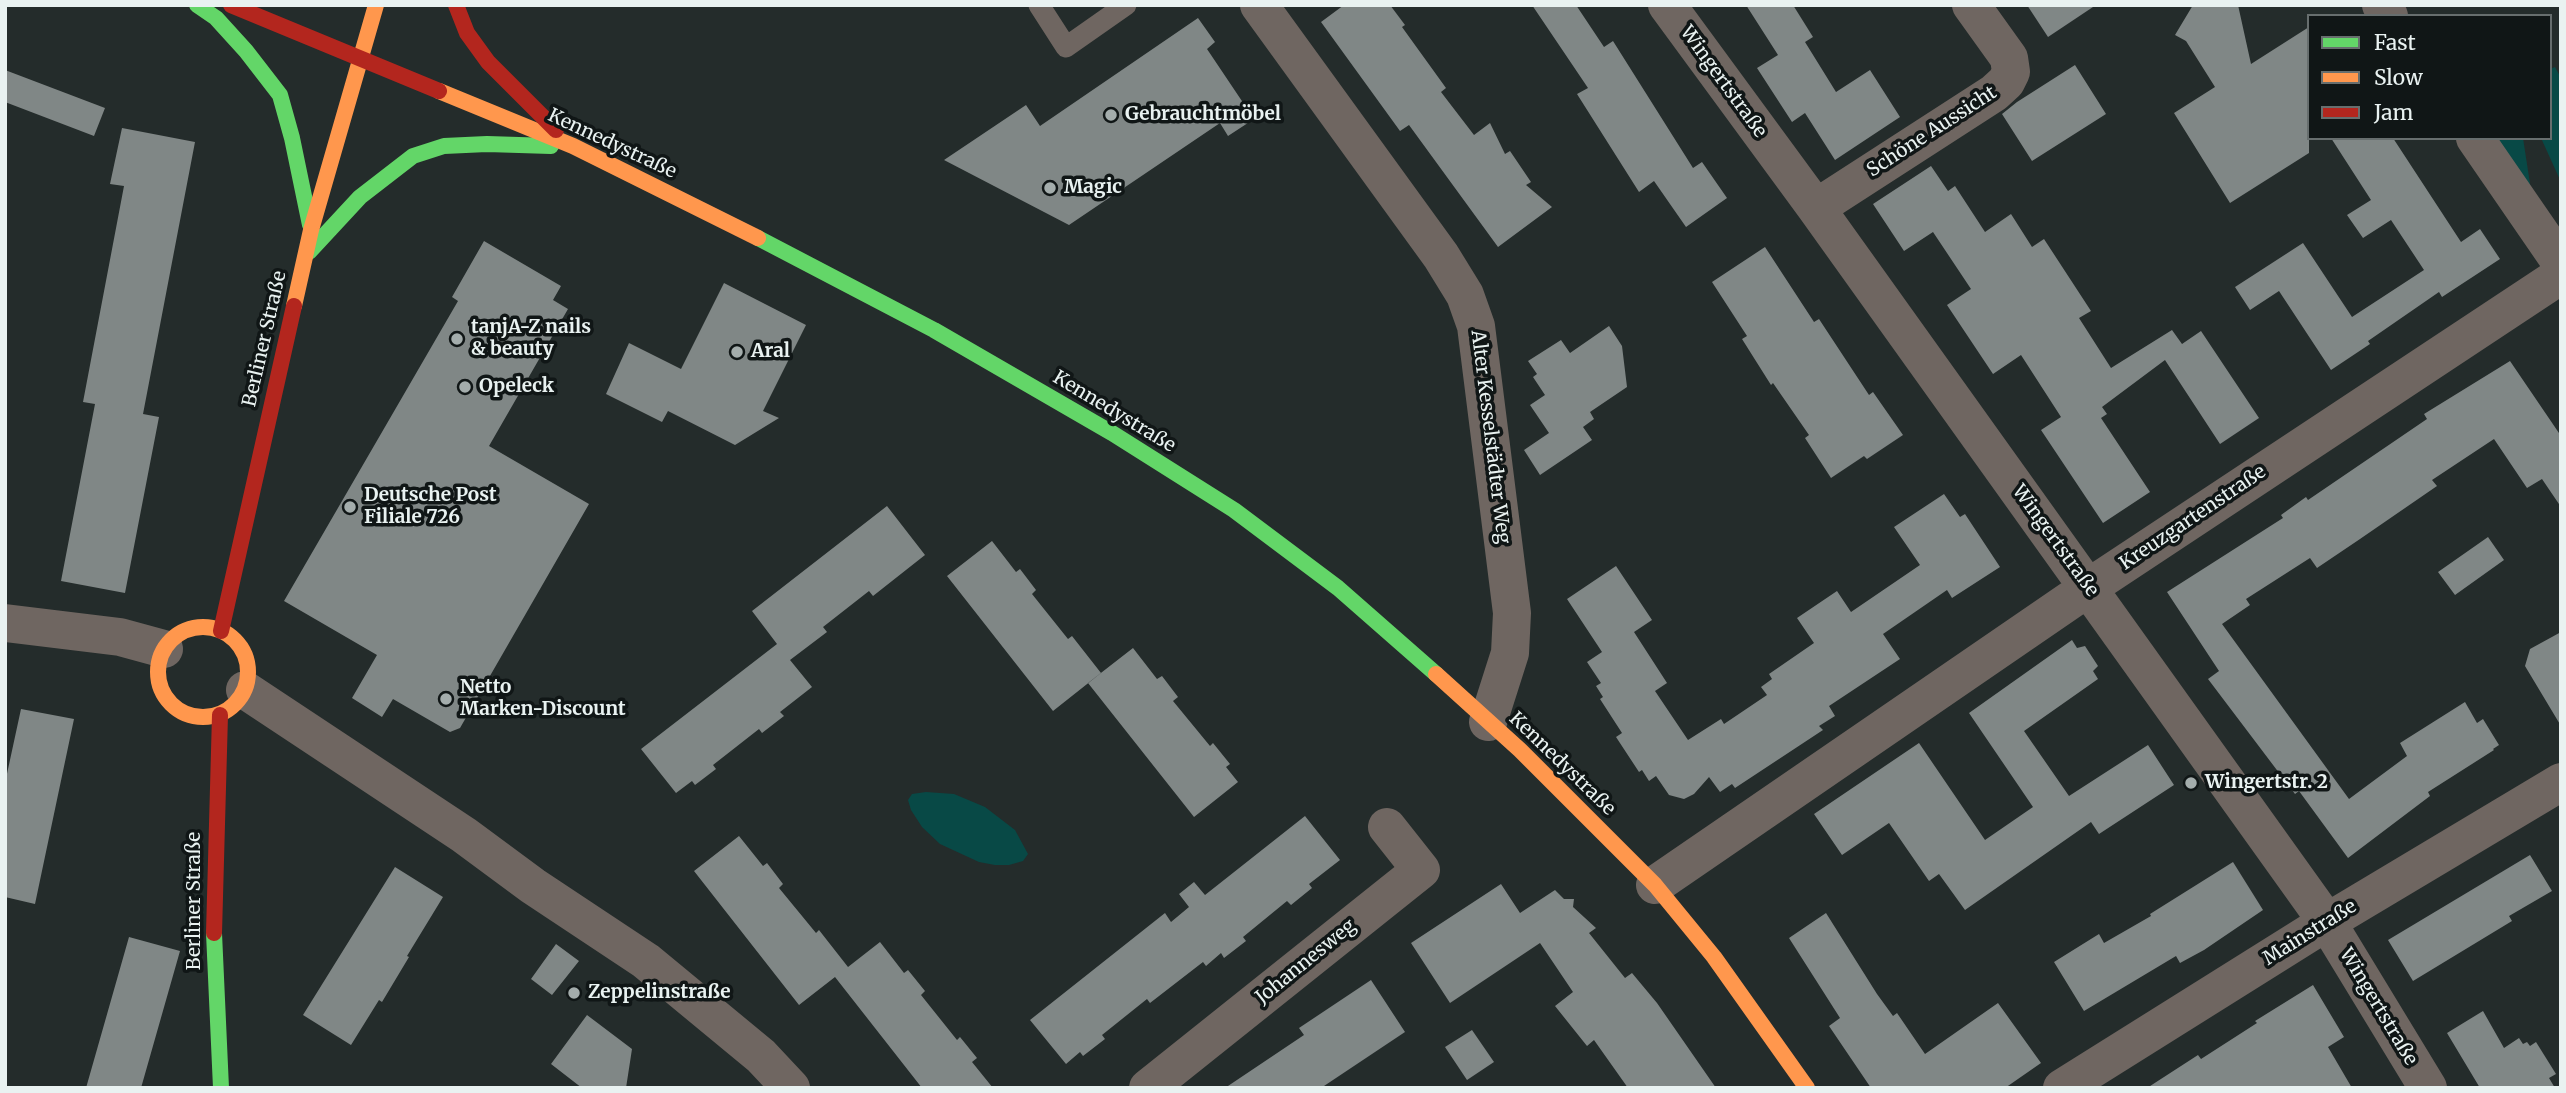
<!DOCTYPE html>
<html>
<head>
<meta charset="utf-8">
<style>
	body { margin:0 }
	#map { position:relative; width:2566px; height:1093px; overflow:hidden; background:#242c2b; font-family:Merriweather,serif }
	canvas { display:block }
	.frame { position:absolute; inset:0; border:7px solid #e9f2f1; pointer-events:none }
	.legend { position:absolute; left:2307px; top:14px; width:245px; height:126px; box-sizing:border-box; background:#101616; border:2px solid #676e6e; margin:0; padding:9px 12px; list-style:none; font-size:21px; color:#e9f2f1 }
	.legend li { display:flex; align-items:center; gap:14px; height:35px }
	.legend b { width:35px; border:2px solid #676e6e }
</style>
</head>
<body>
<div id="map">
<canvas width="2566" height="1093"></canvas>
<div class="frame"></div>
<ul class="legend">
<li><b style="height:9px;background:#63d668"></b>Fast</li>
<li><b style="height:9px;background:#ff974d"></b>Slow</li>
<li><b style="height:9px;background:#b3261e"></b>Jam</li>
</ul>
</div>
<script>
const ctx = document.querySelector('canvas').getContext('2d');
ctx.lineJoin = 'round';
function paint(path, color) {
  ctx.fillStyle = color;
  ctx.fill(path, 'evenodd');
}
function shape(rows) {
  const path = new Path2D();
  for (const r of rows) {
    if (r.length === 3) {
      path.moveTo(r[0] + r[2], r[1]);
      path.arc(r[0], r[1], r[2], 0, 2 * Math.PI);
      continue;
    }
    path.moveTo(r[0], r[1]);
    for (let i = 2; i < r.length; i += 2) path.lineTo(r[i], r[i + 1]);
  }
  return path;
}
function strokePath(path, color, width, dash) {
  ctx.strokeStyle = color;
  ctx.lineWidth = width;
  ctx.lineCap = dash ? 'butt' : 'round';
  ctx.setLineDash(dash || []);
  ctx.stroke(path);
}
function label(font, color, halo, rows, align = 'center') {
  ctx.font = font + ' Merriweather,serif';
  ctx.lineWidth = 7;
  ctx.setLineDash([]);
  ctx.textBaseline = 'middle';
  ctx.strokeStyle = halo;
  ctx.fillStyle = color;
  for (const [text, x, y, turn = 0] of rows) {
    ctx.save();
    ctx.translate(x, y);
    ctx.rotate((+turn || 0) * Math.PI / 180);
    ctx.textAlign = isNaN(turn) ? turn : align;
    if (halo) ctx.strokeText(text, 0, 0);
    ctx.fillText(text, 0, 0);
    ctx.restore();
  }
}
const green = shape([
	[2555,67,2561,78,2561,182,2541,138,2550,138,2550,69],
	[2494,138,2523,138,2531,190],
	[926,792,954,794,985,807,1015,830,1028,854,1023,861,1009,865,995,865,979,862,940,844,922,827,911,810,908,800,912,794]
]);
const building = shape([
	[1344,5,1390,5,1405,25,1402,27,1446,88,1441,92,1474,135,1490,123,1505,154,1510,151,1531,182,1526,185,1552,207,1498,247,1409,125,1400,131,1321,22],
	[1532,5,1576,5,1604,47,1613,41,1693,168,1702,162,1727,198,1686,227,1654,181,1639,192,1577,94,1588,88],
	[1746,5,1793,5,1813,37,1805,42,1836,92,1870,70,1900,117,1835,160,1805,113,1792,122,1757,68,1778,55],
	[2027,5,2096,5,2048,37],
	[2193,5,2238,5,2251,64,2309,27,2309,153,2230,203,2174,113,2215,87,2186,41,2175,35],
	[1198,18,1215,42,1207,49,1254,119,1228,136,1220,123,1069,225,944,160,1026,105,1040,126],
	[2075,65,2106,114,2032,161,2002,114,2017,102],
	[5,70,105,108,94,136,5,102],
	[122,128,195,142,143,414,159,417,125,593,61,581,95,404,83,402,124,186,110,184],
	[2331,138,2393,138,2461,242,2480,229,2500,259,2442,297,2439,292,2368,341,2370,344,2331,370,2279,291,2250,310,2235,287,2303,243,2352,317,2424,270,2391,220,2363,238,2347,215,2371,200],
	[1931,166,1948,191,1955,186,1985,232,2011,214,2032,247,2044,239,2091,311,2079,318,2111,368,2172,330,2182,344,2201,331,2259,418,2220,444,2165,360,2102,407,2107,414,2101,418,2150,492,2103,523,2041,430,2061,417,2021,355,1993,374,1947,305,1971,289,1933,232,1904,251,1873,204],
	[484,241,561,286,553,300,568,309,489,446,589,504,460,728,450,732,393,699,382,717,352,698,377,655,284,601,458,301,452,297],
	[1765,247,1814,322,1819,319,1869,395,1873,392,1903,435,1867,459,1864,456,1831,478,1805,438,1809,435,1773,383,1771,385,1742,339,1747,336,1712,282],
	[724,283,806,325,763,411,779,418,735,445,668,411,662,422,606,394,629,343,681,369],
	[1609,326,1622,346,1627,387,1590,412,1594,419,1583,427,1592,440,1540,475,1524,450,1549,433,1530,405,1545,395,1533,377,1537,374,1528,361,1561,340,1570,353],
	[2510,361,2561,436,2561,507,2542,479,2527,488,2494,439,2432,480,2437,486,2360,539,2317,568,2310,558,2246,599,2250,605,2222,624,2349,799,2407,756,2400,743,2465,702,2477,723,2483,719,2499,745,2493,749,2494,750,2428,792,2430,796,2348,858,2299,791,2295,794,2208,679,2219,671,2167,592,2283,518,2281,515,2306,497,2308,500,2427,419,2424,414],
	[1944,494,1960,517,1965,514,2000,567,1952,598,1947,590,1883,634,1900,659,1829,706,1835,716,1819,726,1823,730,1735,788,1732,784,1720,792,1709,777,1694,794,1684,799,1669,795,1656,776,1649,781,1642,770,1639,772,1616,737,1622,733,1600,699,1603,697,1596,686,1601,683,1587,662,1602,652,1567,599,1616,566,1652,620,1634,632,1667,683,1655,691,1688,740,1721,719,1724,724,1767,695,1761,687,1772,679,1769,674,1814,643,1797,618,1837,591,1851,612,1920,565,1894,527],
	[887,506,925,555,873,596,869,591,823,627,827,632,790,660,812,687,780,712,784,716,762,733,759,729,713,765,716,769,695,785,692,781,676,793,641,749,777,644,752,611],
	[2488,537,2504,560,2455,595,2438,572],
	[992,541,1016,572,1020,569,1036,590,1032,594,1068,639,1072,636,1101,673,1053,711,947,576],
	[2561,632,2561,726,2525,666,2530,649],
	[2072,640,2077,648,2085,646,2098,666,2093,671,2098,679,2024,731,2069,796,2148,745,2174,785,2099,834,2091,822,1965,910,1939,874,1929,881,1889,823,1842,855,1814,814,1919,743,1985,840,2033,807,1969,713],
	[1133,648,1157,679,1162,676,1178,697,1173,701,1210,746,1213,743,1230,764,1226,767,1238,782,1194,817,1088,683],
	[21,709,74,719,35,904,5,897,5,783],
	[1305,816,1340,860,1309,884,1312,888,1291,905,1287,901,1243,937,1246,941,1224,958,1221,953,1206,966,1203,962,1150,1003,1147,999,1102,1035,1105,1039,1083,1056,1080,1052,1066,1064,1030,1020,1165,913,1171,922,1189,907,1179,894,1194,882,1205,895],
	[739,836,763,866,767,863,783,884,779,888,816,933,819,930,848,967,880,942,904,973,908,970,925,991,921,995,957,1040,960,1037,977,1058,972,1062,993,1088,922,1088,835,977,799,1005,694,871],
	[2530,855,2552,891,2509,916,2512,921,2413,981,2388,940],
	[2233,862,2263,910,2204,950,2180,963,2176,956,2084,1011,2054,962,2099,934,2104,943,2151,916,2150,914],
	[395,867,443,897,407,956,409,957,382,1002,379,1000,351,1045,303,1015],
	[1501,884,1520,913,1555,890,1564,899,1574,899,1573,907,1596,928,1589,933,1625,978,1632,973,1657,1003,1716,1088,1628,1088,1594,1040,1587,1046,1555,1006,1573,992,1540,943,1450,1003,1411,943],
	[1826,913,1877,994,1893,1016,1897,1013,1925,1054,1998,1003,2041,1063,2005,1088,1871,1088,1829,1026,1840,1018,1789,938],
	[129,937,180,951,141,1088,86,1088],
	[556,944,579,961,552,995,531,979],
	[1371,980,1405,1032,1321,1088,1225,1088,1304,1035,1299,1028],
	[2313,985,2344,1037,2328,1047,2352,1088,2147,1088,2198,1055,2201,1059,2257,1023,2255,1021],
	[2483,1011,2504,1048,2519,1038,2523,1044,2527,1042,2530,1046,2536,1042,2556,1074,2549,1078,2555,1088,2480,1088,2447,1033],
	[587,1015,632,1049,626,1088,582,1088,551,1064],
	[1472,1030,1494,1062,1467,1080,1445,1047]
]);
const lane = shape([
	[1039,5,1066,47,1126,5]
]);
const street = shape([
	[1259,5,1441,256,1465,295,1476,326,1512,613,1510,653,1488,722],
	[1667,5,1816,208,2327,922,2428,1088],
	[2381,5,2389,16],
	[2475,138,2561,263],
	[1816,208,1994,93,2006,82,2011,72,2009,58,1971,5],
	[5,623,120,637,164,649],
	[245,690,464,835,533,886,646,961,761,1056,791,1088],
	[1655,885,2088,588,2561,275],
	[1148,1088,1421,870,1387,827],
	[2062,1088,2327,922,2561,782]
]);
const fast = shape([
	[197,5,216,18,246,51,280,95,292,138,310,225],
	[758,238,934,330,1112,433,1234,510,1338,588,1436,674],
	[309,252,360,197,413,156,444,146,487,144,551,146],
	[214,933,221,1088]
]);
const slow = shape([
	[439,91,573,146,758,238],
	[294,306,311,230,376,5],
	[203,672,45],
	[1436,674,1520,750,1655,885,1714,957,1807,1088]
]);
const jam = shape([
	[231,5,439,91],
	[456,5,467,33,488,62,556,130],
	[221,631,294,306],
	[214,933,220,715]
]);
const markers = [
	[1111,115,7,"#a4adac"],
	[1050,188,7,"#a4adac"],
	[457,339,7,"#a4adac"],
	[737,352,7,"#a4adac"],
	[465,387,7,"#a4adac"],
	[350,507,7,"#a4adac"],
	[446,699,7,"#a4adac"],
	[2191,783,7,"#a4adac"],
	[574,993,7,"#a4adac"]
];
const streetNames = [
	["Wingertstraße",1723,82,54],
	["Schöne Aussicht",1932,132,-33],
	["Kennedystraße",612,144,25],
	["Berliner Straße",265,339,-77],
	["Kennedystraße",1114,412,31],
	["Alter Kesselstädter Weg",1490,437,83],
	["Kreuzgartenstraße",2193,518,-34],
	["Wingertstraße",2055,541,54],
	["Kennedystraße",1562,764,44],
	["Berliner Straße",195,901,-90],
	["Mainstraße",2310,933,-32],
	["Johannesweg",1306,962,-39],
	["Wingertstraße",2378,1007,59]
];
const poiNames = [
	["Gebrauchtmöbel",1125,115],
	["Magic",1064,188],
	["tanjA-Z nails",471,328],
	["& beauty",471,350],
	["Aral",751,352],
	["Opeleck",479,387],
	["Deutsche Post",364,496],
	["Filiale 726",364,518],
	["Netto",460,688],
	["Marken-Discount",460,710],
	["Wingertstr. 2",2205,783],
	["Zeppelinstraße",588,993]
];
paint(green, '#084946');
paint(building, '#808786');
strokePath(lane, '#6f6661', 21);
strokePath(street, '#6f6661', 38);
strokePath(fast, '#63d668', 16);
strokePath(slow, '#ff974d', 16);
strokePath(jam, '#b3261e', 16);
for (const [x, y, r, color] of markers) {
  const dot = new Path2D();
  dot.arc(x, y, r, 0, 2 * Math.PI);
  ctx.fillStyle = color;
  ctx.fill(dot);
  strokePath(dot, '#101616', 2.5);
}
label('19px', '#e9f2f1', '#101616', streetNames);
label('bold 19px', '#e9f2f1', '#101616', poiNames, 'left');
</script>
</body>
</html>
